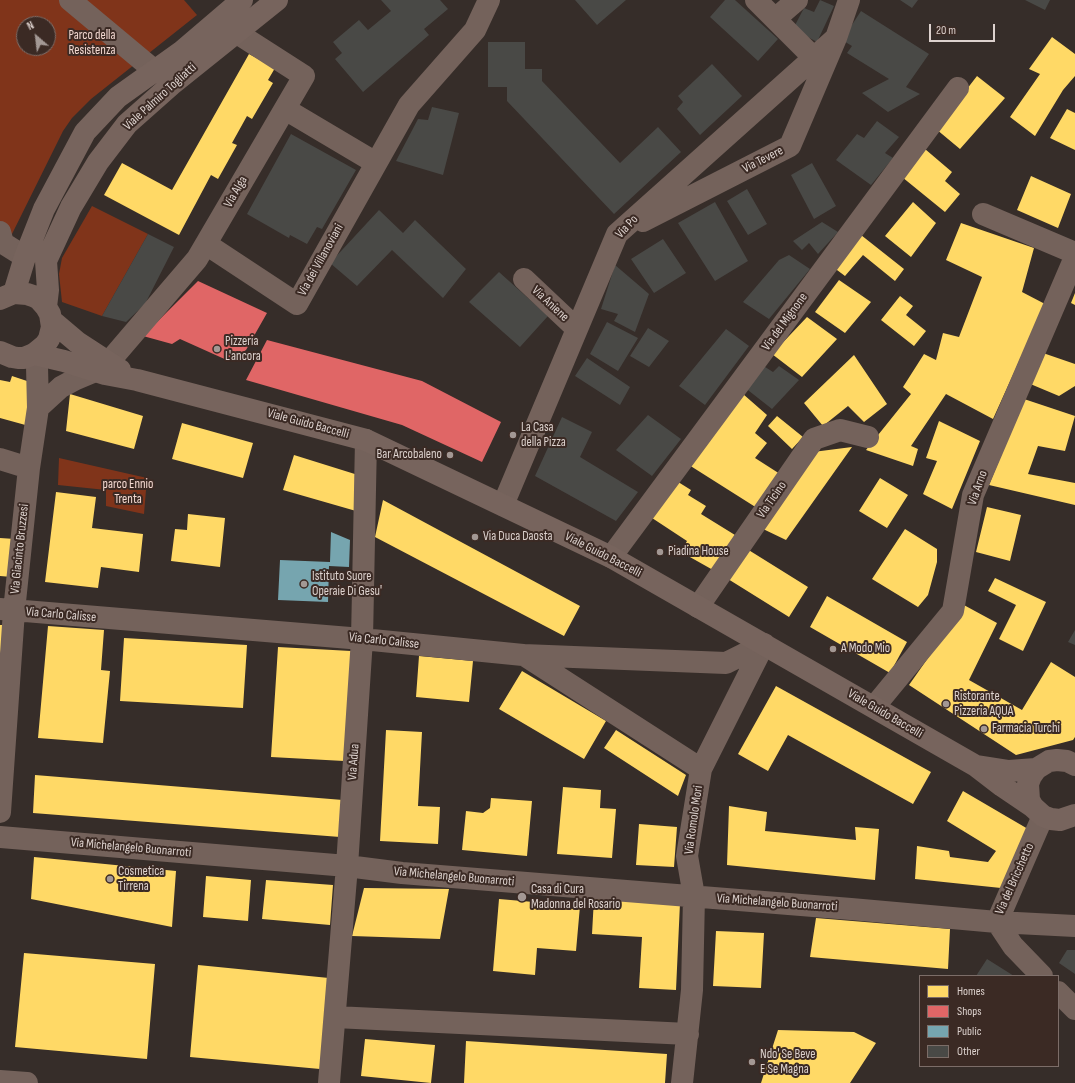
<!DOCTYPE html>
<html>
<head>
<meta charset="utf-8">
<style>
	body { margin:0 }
	#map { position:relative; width:1075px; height:1083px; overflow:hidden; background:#362d29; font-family:"Sofia Sans Condensed",sans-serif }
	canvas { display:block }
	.legend { position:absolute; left:919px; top:975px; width:140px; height:92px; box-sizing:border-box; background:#3b2a24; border:1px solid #7c6d68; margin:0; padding:5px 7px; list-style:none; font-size:12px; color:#ddd2ce }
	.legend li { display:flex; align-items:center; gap:8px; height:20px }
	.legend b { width:20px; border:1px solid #7c6d68 }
	.north { position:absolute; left:16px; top:16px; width:40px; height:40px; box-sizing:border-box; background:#3b2a24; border:1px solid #7c6d68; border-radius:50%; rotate:332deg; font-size:11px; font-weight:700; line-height:16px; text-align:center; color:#ddd2ce }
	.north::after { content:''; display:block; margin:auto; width:14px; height:18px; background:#a39894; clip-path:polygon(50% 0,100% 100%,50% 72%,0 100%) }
	.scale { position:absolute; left:929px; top:24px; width:66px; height:18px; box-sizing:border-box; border:2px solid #ddd2ce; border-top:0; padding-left:5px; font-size:12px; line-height:14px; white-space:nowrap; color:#ddd2ce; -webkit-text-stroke:3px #3b2a24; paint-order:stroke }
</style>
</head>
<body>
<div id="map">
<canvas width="1075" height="1083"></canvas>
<ul class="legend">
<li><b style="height:11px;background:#ffd966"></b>Homes</li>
<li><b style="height:11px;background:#e06666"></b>Shops</li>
<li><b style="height:11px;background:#76a5af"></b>Public</li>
<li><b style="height:11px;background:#494946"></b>Other</li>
</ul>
<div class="north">N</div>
<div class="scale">20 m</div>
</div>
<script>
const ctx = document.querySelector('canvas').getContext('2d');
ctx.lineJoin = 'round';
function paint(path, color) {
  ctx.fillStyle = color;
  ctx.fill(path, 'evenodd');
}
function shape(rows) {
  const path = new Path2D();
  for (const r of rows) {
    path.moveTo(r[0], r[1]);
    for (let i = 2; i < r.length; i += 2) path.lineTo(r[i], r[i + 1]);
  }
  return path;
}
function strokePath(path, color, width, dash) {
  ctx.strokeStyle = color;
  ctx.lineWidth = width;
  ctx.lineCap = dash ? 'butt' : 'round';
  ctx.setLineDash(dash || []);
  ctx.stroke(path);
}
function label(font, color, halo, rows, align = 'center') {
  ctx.font = font + ' "Sofia Sans Condensed",sans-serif';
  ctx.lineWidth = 4;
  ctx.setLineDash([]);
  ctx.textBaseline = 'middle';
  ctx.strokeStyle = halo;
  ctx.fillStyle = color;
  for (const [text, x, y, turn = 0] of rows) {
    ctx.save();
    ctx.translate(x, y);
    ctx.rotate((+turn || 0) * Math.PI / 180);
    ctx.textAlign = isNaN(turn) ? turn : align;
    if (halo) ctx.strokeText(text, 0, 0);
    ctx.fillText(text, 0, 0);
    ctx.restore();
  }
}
const green = shape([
	[0,0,184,0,197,15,91,99,72,118,63,131,12,234,0,236],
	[24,24,48,24,48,48,24,48],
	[92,206,148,234,102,316,62,302,59,274,62,258],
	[59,458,147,478,144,514,106,506,106,490,58,485]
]);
const homes = shape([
	[1052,37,1075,54,1075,76,1063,90,1035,136,1010,117,1040,74,1029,69],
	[249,54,275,68,268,80,273,83,252,119,247,116,232,143,237,145,218,179,211,175,179,235,104,195,122,163,172,190],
	[977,76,1005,98,960,149,936,129],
	[1067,109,1075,113,1075,150,1050,138],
	[925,149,952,172,945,181,960,194,945,212,902,177],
	[1031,176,1071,194,1058,228,1017,210],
	[913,202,936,223,911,257,885,236],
	[961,223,1034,248,1022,292,1045,304,993,419,946,394,911,446,918,449,913,466,866,450,911,394,903,387,924,354,936,360,943,333,959,337,982,277,946,260],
	[861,235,904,269,895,281,863,255,845,276,833,267],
	[839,280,871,302,845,333,815,312],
	[1075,293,1075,305,1071,303],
	[900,296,913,306,906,315,926,331,914,346,881,320],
	[807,317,837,339,802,377,772,354],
	[1043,353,1075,364,1075,386,1059,396,1028,383],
	[854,355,887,404,864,422,848,406,823,426,804,403],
	[12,376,30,382,29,426,0,418,0,380,10,382],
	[70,394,143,416,134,449,66,431],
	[743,394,767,415,755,433,767,443,755,458,780,474,757,508,689,465],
	[1024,399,1075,416,1065,451,1038,446,1028,474,1075,483,1075,505,989,485],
	[777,416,803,437,792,449,768,426],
	[939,421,980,441,952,509,923,494,937,461,926,458],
	[182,423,253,443,243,478,172,459],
	[852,447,786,540,761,528,813,452],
	[294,455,358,475,356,511,283,490],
	[880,478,908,495,887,528,859,511],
	[675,480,691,490,688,495,706,506,701,514,735,535,713,570,681,552,687,541,649,516],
	[56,492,96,497,92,528,143,534,139,572,101,567,98,588,45,582],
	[383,500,580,606,564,636,375,537],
	[987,507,1021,515,1010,561,976,552],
	[188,514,225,518,220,567,171,561,175,529,187,530],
	[905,529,937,549,937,562,928,595,918,607,872,579],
	[0,538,15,539,12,577,0,576],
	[747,549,808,587,789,617,728,579],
	[995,578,1046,602,1023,651,999,639,1016,605,988,591],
	[827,596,907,642,890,673,810,627],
	[962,604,997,623,969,680,1022,710,1051,662,1075,677,1075,737,1073,740,1016,755,909,685,954,621],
	[0,625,3,625,0,663],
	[48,626,104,630,101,670,110,671,103,743,38,738],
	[124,638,247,645,243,708,120,701],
	[278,647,351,651,344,761,271,757],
	[419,656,473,661,469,702,416,697],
	[522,671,606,721,584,759,499,709],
	[776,686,931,772,913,804,788,735,768,771,738,754],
	[386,730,422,732,418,806,440,807,438,844,380,841],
	[616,730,686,775,678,796,604,748],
	[35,775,343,800,340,837,33,813],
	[563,787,601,790,600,808,616,809,612,858,557,854],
	[963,791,1028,829,1001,888,915,879,917,846,949,851,950,857,988,862,996,851,947,821],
	[491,798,532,801,527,856,462,850,466,811,483,813,490,808],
	[729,806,767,812,765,831,856,840,855,827,879,829,875,880,727,865],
	[639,824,677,827,674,867,636,865],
	[34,857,176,871,172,927,31,899],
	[206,876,251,880,248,921,203,917],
	[266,880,333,885,330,925,262,919],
	[364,888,449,889,440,939,352,936],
	[594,898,680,903,676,990,639,988,642,937,592,934],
	[499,899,580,906,576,951,537,948,535,975,493,971],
	[816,918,950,929,948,969,810,957],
	[716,931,764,933,761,988,713,986],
	[24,953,155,964,147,1059,15,1047],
	[198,965,329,978,320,1069,190,1057],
	[778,1030,854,1032,876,1043,850,1083,761,1083],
	[365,1039,435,1045,431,1083,361,1076],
	[466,1041,667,1054,665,1083,464,1083]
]);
const shops = shape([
	[198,281,267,313,246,350,229,361,180,339,172,344,143,336],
	[267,340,422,381,501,422,482,462,402,425,246,380]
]);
const public = shape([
	[331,532,350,540,349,567,329,566,328,602,278,600,280,560,330,562]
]);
const building = shape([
	[381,0,440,0,448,9,424,29,429,35,363,92,335,59,342,53,333,42,359,20,368,30,391,11],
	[575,0,626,0,597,25],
	[725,0,735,0,778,39,758,61,710,17],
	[820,0,834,6,817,42,793,29,804,8,814,12],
	[900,0,918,0,912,8],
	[1025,0,1050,0,1045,10],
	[861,11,929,54,906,87,920,94,888,112,862,93,889,79,847,53,852,46,842,40],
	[488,42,525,42,525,69,542,69,542,81,620,163,658,127,681,152,614,214,507,101,507,87,488,87],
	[712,64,742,96,700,135,677,109,683,102,678,96],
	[432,107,459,113,443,175,396,161,418,119,428,120],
	[877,121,899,137,885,153,893,158,871,185,836,160,857,134,864,138],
	[291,134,356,170,322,229,317,227,307,244,290,235,289,238,247,214],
	[812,163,836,206,814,219,791,175],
	[747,189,767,224,748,235,727,201],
	[715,202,748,261,715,281,678,223],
	[379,210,403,233,415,220,466,269,443,298,392,250,357,286,330,263],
	[822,222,838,232,818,254,809,243,802,250,793,241],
	[148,234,174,247,145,304,126,322,102,316],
	[663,239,686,273,654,293,631,259],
	[789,255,810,269,769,319,743,302,779,260],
	[615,265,649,294,635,332,614,321,618,314,601,309],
	[499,272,548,316,520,347,469,302],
	[607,322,638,338,618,371,590,354],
	[648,328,669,341,649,367,630,356],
	[726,329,749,346,705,405,679,386],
	[587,358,630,387,620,405,575,376],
	[762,365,773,372,779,366,799,380,772,409,744,387],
	[648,415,681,439,652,476,616,450],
	[562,417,592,432,580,457,638,492,616,521,535,476],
	[1075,630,1075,645,1068,642],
	[1067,950,1075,950,1075,974,1059,963],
	[987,959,1014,976,976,976]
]);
const street = shape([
	[70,0,155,71],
	[756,0,814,58],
	[775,19,797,0],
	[285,109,376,163],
	[983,214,1075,253],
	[643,221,790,146,836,38,849,0],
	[0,232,3,243,25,257],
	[206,244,297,304,409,105,475,30,489,0],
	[524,279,577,329],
	[108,363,197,259,304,76,237,33],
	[38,408,61,387,76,379,95,371],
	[0,459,29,468],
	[503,505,617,234,836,38],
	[611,557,958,88],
	[698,607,814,439,840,430,868,437],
	[0,609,362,639,523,655,726,663,764,644],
	[524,655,701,769],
	[874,707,953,611,973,495,1075,257],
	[0,812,14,611,29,468,38,408,37,366,34,354],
	[0,837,347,866,402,873,851,909,997,922,1075,926],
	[997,922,1043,816],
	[997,922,1013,946,1042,976],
	[1058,992,1075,1009],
	[335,1017,688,1034],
	[0,1081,27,1083],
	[329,1083,347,866,362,639,366,440],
	[682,1083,692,990,694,896,687,856,701,769,764,644]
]);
const secondary = shape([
	[14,293,25,257,44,209,85,132,118,97,181,52,242,0],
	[0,299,14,293,27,294,33,296,39,299,46,307,50,314,52,327,49,339,45,345,34,354,24,358,18,358,12,357,0,352],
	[46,307,48,290,46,261,71,207,98,162,127,124,171,85,277,0],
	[51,320,77,342,120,370],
	[34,354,64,361,105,374,137,380,366,440,611,557,976,766,1002,786,1033,807,1043,816,1051,819,1060,820,1075,815],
	[977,766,1009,771,1036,769],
	[1033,807,1029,800,1028,784,1031,776,1036,769,1049,761,1057,760,1067,761,1075,765]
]);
const markers = [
	[217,349,4,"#a39894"],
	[513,435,4,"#a39894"],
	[450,455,4,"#a39894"],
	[475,537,4,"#a39894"],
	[660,552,4,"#a39894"],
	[304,584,4,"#a39894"],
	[833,649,4,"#a39894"],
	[946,704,4,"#a39894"],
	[984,729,4,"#a39894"],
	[110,879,4,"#a39894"],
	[522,897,5,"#a39894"],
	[752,1062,4,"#a39894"]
];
const parkNames = [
	["Parco della",92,36],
	["Resistenza",92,51],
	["parco Ennio",128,485],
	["Trenta",128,500]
];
const streetNames = [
	["Viale Palmiro Togliatti",160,97,-42],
	["Via Tevere",763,160,-27],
	["Via Alga",236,192,-60],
	["Via Po",627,227,-47],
	["Via dei Villanoviani",321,260,-61],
	["Via Aniene",550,304,43],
	["Via del Mignone",785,322,-54],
	["Viale Guido Baccelli",308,424,15],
	["Via Arno",978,488,-71],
	["Via Ticino",772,500,-55],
	["Via Giacinto Bruzzesi",20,549,-84],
	["Viale Guido Baccelli",603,555,27],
	["Via Carlo Calisse",61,615,5],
	["Via Carlo Calisse",384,641,6],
	["Viale Guido Baccelli",885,714,30],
	["Via Adua",354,762,-86],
	["Via Romolo Mori",694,820,-82],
	["Via Michelangelo Buonarroti",131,848,5],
	["Via Michelangelo Buonarroti",454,877,5],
	["Via del Bricchetto",1015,879,-66],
	["Via Michelangelo Buonarroti",777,903,4]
];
const poiNames = [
	["Pizzeria",225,342],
	["L'ancora",225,357],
	["La Casa",521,428],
	["della Pizza",521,443],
	["Bar Arcobaleno",442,455,"right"],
	["Via Duca Daosta",483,537],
	["Piadina House",668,552],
	["Istituto Suore",312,577],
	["Operaie Di Gesu'",312,592],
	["A Modo Mio",841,649],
	["Ristorante",954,697],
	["Pizzeria AQUA",954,712],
	["Farmacia Turchi",992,729],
	["Cosmetica",118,872],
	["Tirrena",118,887],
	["Casa di Cura",531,890],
	["Madonna del Rosario",531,905],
	["Ndo' Se Beve",760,1055],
	["E Se Magna",760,1070]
];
paint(green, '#80341a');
paint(homes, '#ffd966');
paint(shops, '#e06666');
paint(public, '#76a5af');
paint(building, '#494946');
strokePath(street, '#74625b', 22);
strokePath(secondary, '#77645d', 22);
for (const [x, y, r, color] of markers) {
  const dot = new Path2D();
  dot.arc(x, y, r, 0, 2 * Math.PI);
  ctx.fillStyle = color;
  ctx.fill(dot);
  strokePath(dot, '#3b2a24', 1.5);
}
label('13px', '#f4d9d1', '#3b2a24', parkNames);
label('13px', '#ddd2ce', '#3b2a24', streetNames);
label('13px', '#ddd2ce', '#3b2a24', poiNames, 'left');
</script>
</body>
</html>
